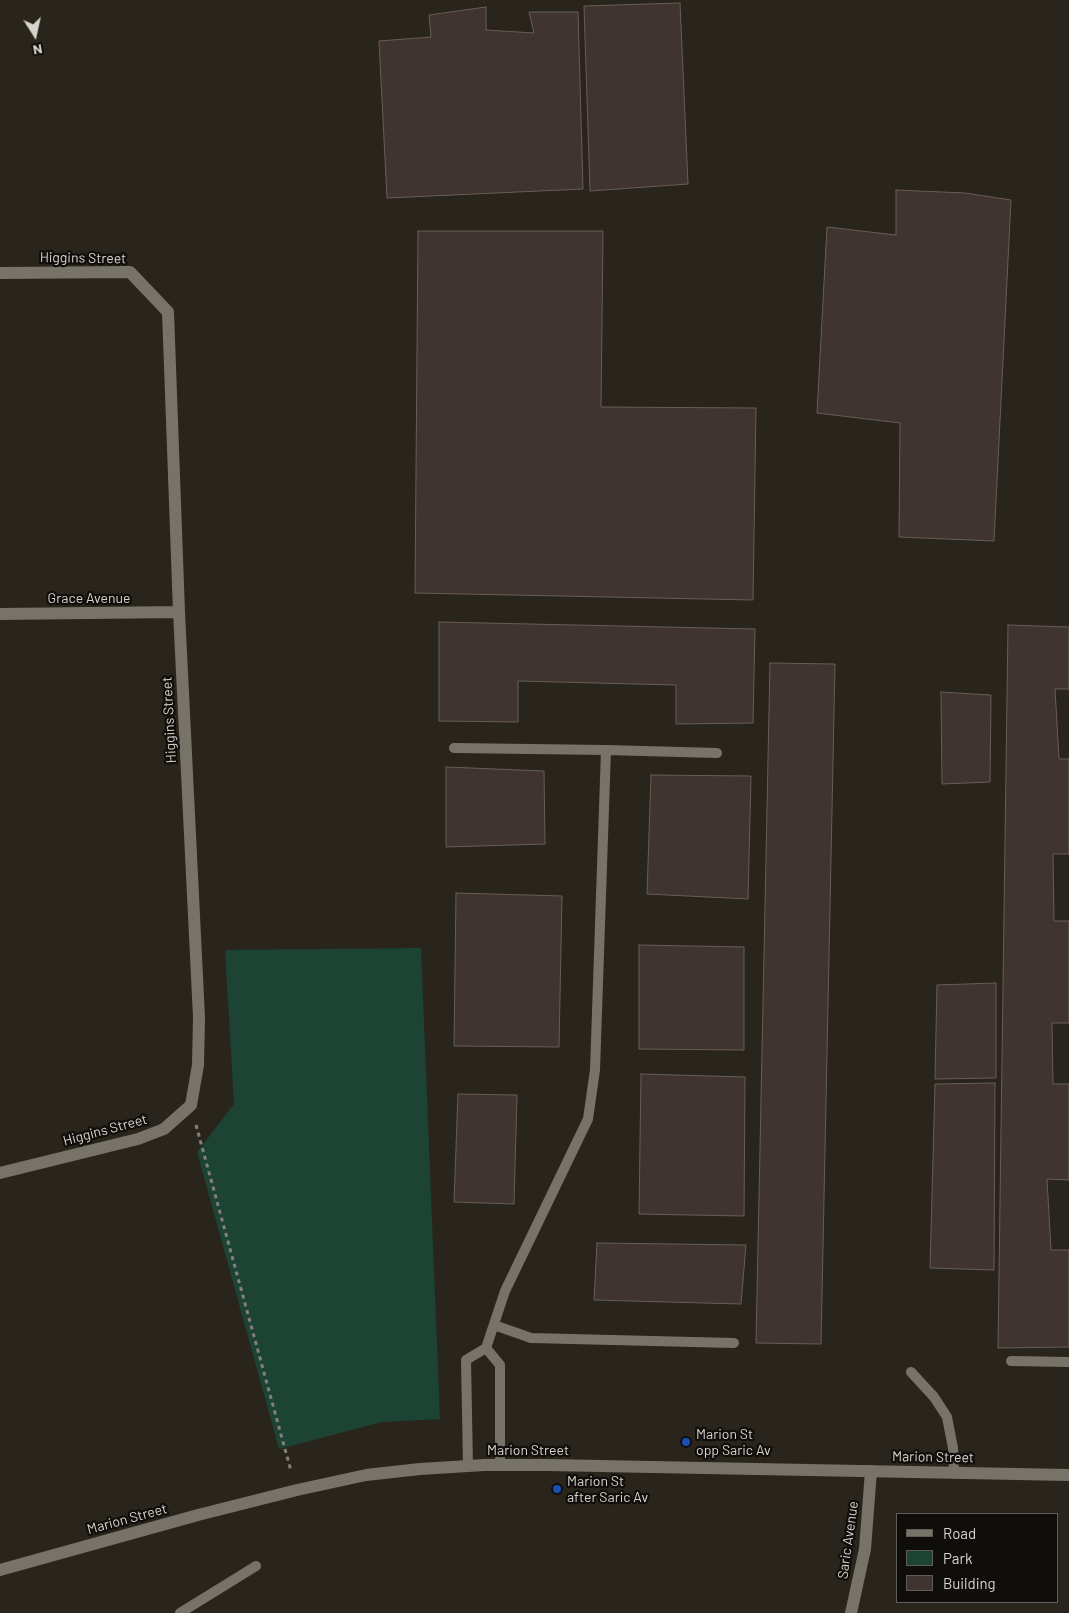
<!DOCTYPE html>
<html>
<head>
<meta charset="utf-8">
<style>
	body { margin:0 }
	#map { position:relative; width:1069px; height:1613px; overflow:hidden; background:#29251c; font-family:Barlow,sans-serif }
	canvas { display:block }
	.legend { position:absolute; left:896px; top:1513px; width:162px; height:90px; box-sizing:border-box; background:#100e0a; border:1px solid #605d58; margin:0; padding:6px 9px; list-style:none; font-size:15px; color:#d7d4ce }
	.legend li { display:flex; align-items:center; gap:10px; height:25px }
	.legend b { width:25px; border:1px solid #605d58 }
	.north { position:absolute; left:10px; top:10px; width:50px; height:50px; -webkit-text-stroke:4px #100e0a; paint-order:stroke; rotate:170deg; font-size:14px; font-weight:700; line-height:20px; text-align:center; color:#d7d4ce }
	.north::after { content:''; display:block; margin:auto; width:18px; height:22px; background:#d7d4ce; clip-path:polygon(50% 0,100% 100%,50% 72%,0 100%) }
</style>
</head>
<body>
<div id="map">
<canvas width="1069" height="1613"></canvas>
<ul class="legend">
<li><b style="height:6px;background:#777368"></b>Road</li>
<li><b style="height:14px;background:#1c4333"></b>Park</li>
<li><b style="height:14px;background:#3f3430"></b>Building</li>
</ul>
<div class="north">N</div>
</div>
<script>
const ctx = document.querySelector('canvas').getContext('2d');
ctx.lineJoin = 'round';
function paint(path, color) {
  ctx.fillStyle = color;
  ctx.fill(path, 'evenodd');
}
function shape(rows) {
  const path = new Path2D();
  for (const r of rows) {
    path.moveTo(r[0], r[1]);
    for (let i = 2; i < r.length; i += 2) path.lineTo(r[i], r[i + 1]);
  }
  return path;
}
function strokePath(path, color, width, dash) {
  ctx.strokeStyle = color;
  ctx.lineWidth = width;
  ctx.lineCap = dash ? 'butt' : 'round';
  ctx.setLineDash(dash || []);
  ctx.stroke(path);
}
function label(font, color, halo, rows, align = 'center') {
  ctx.font = font + ' Barlow,sans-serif';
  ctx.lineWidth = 4.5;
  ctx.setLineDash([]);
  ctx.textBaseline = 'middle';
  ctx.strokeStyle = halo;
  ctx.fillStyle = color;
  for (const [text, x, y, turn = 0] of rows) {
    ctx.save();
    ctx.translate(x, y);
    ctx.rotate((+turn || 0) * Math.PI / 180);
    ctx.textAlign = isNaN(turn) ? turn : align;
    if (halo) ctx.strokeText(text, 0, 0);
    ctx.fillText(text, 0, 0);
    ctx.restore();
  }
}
const green = shape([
	[421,948,440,1419,382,1422,279,1449,197,1152,234,1104,225,950]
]);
const building = shape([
	[680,3,688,184,590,191,584,6,680,3],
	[486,7,486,30,534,33,529,12,578,12,583,189,387,198,379,41,431,37,429,15,486,7],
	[896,190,965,193,1011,200,994,541,899,537,900,423,817,413,827,227,896,235,896,190],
	[418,231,603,231,601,407,756,408,753,600,415,593,418,231],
	[439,622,755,629,753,723,676,724,676,685,518,681,518,722,439,721,439,622],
	[1008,625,1069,627,1069,689,1055,689,1059,759,1069,759,1069,854,1053,854,1054,921,1069,921,1069,1023,1052,1023,1053,1084,1069,1084,1069,1180,1047,1179,1051,1250,1069,1250,1069,1347,998,1348,1008,625],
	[770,663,835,664,821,1344,756,1343,770,663],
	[941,692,991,695,990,782,942,784,941,692],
	[446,767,544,771,545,844,446,847,446,767],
	[651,775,751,776,748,899,647,894,651,775],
	[456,893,562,896,559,1047,454,1046,456,893],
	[639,945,744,947,744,1050,639,1049,639,945],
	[996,983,996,1078,935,1079,937,985,996,983],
	[641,1074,745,1077,744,1216,639,1214,641,1074],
	[995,1083,994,1270,930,1268,935,1084,995,1083],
	[458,1094,517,1095,514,1204,454,1202,458,1094],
	[597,1243,746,1245,741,1304,594,1300,597,1243]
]);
const path = shape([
	[196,1125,291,1471]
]);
const service = shape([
	[454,748,606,750,595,1070,588,1119,505,1291,486,1348],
	[606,750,717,753],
	[494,1325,531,1338,734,1343],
	[1011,1361,1069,1362],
	[911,1372,934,1397,947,1417,953,1448,954,1472],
	[468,1466,466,1360,486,1348,500,1365,500,1465],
	[180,1613,256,1566]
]);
const minor = shape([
	[0,273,130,272,168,312,179,612,199,1017,198,1065,191,1105,164,1129,138,1139,0,1173],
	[0,614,179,612],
	[851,1613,865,1549,871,1471]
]);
const secondary = shape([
	[0,1570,198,1515,297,1490,366,1475,420,1469,484,1465,548,1465,1069,1475]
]);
const markers = [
	[686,1442,5,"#1a4fb4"],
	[557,1489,5,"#1a4fb4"]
];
const streetNames = [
	["Higgins Street",83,258,1],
	["Grace Avenue",89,598],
	["Higgins Street",169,720,-93],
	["Higgins Street",105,1130,-15],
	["Marion Street",528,1450],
	["Marion Street",933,1457,1],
	["Marion Street",127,1519,-15],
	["Saric Avenue",848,1540,-82]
];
const poiNames = [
	["Marion St",696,1434],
	["opp Saric Av",696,1450],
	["Marion St",567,1481],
	["after Saric Av",567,1497]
];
paint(green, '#1c4333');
paint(building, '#3f3430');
strokePath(building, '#695d58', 1);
strokePath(path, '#838078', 3, [4, 4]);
strokePath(service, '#777368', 10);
strokePath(minor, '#777368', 12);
strokePath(secondary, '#777368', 12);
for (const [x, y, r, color] of markers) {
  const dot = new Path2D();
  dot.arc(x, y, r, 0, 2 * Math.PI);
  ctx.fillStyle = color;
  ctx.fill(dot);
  strokePath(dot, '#100e0a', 2);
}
label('14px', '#d7d4ce', '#100e0a', streetNames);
label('14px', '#d7d4ce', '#100e0a', poiNames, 'left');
</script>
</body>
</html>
